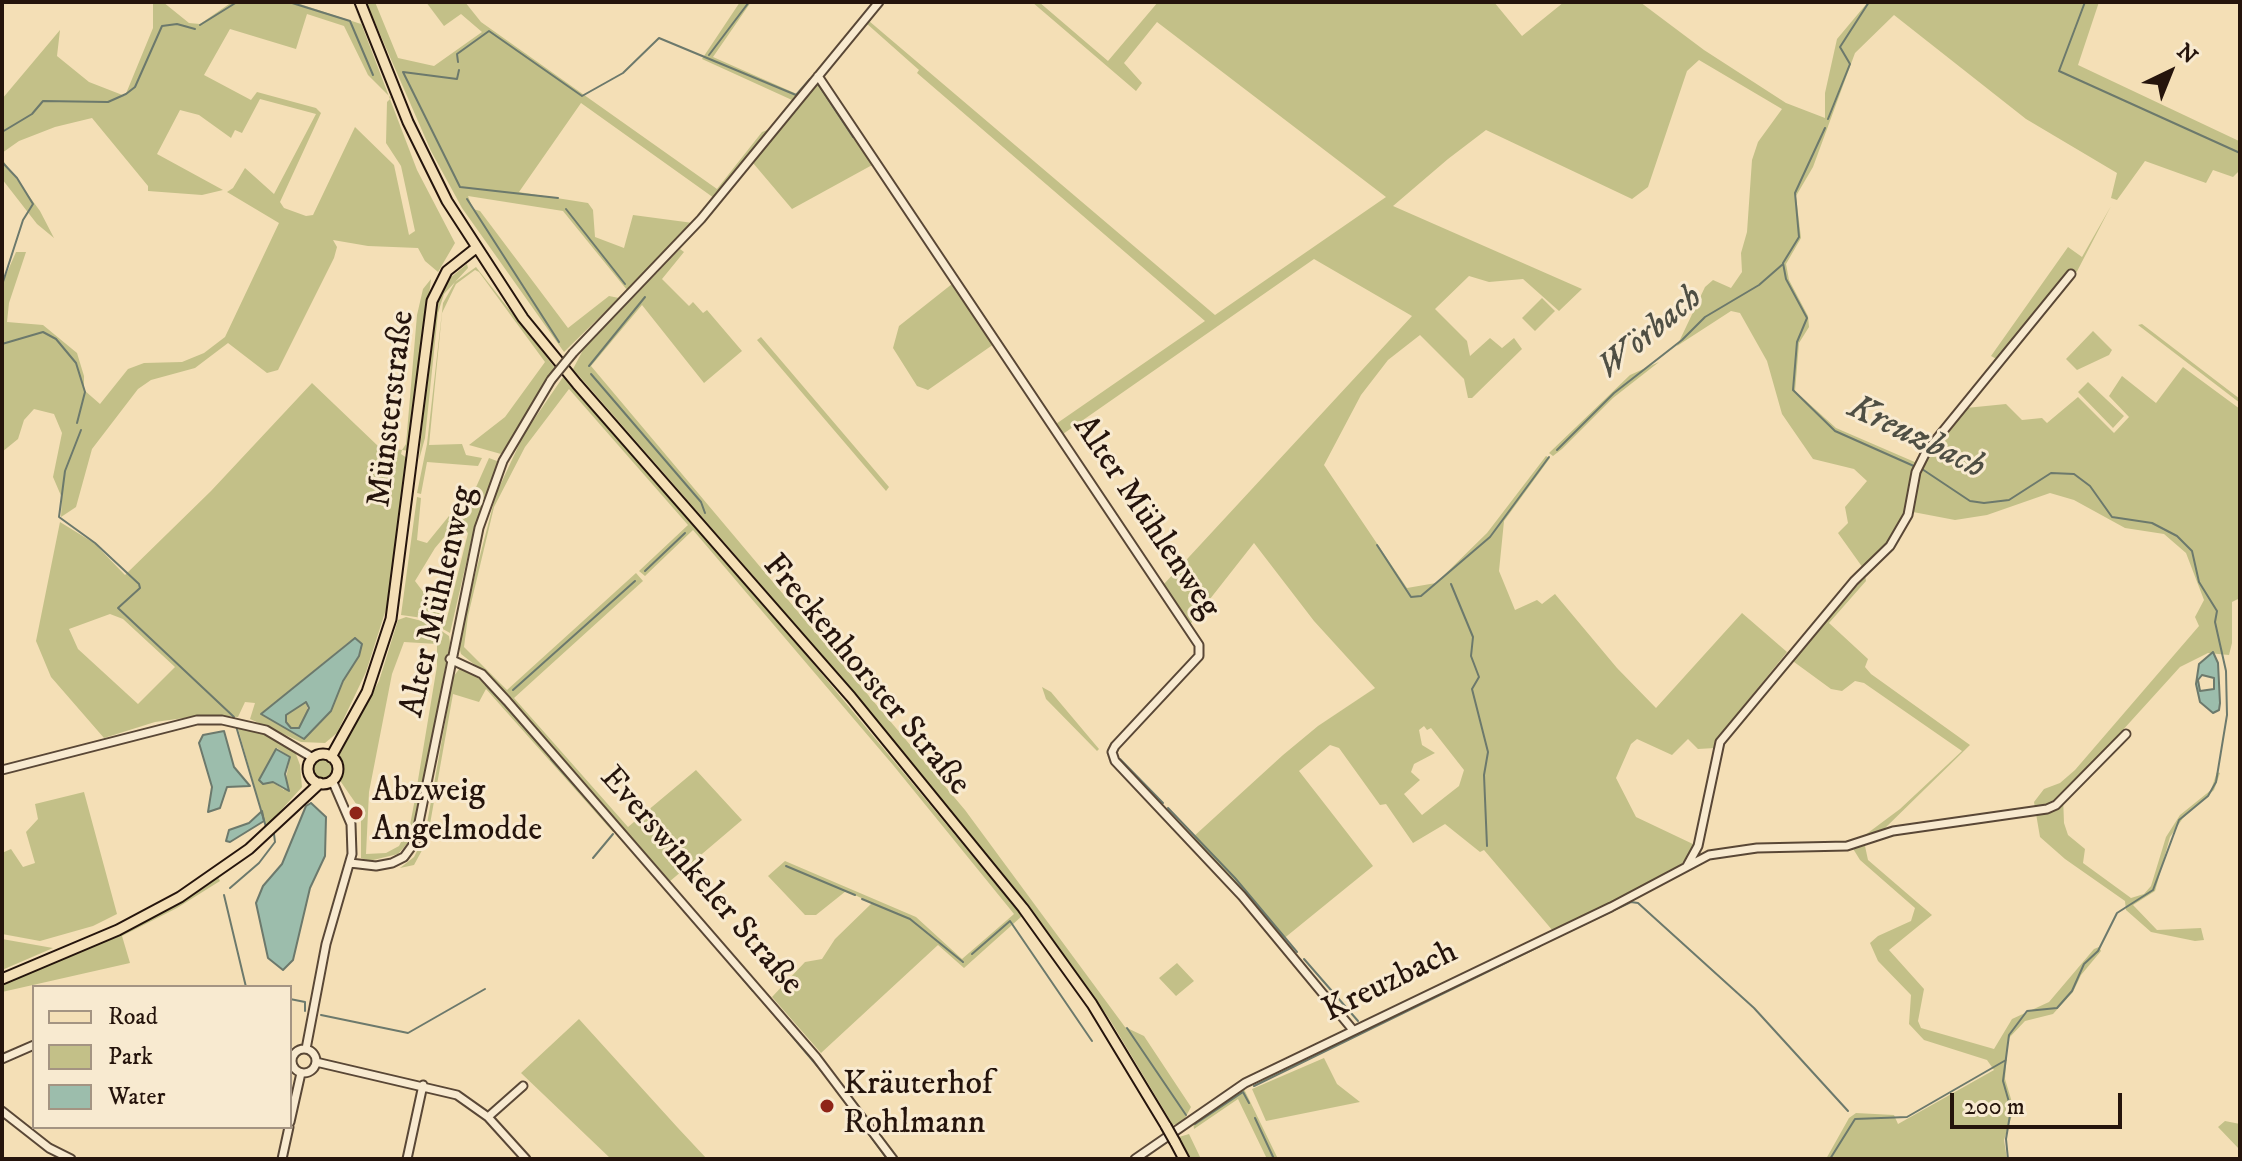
<!DOCTYPE html>
<html>
<head>
<meta charset="utf-8">
<style>
	body { margin:0 }
	#map { position:relative; width:2242px; height:1161px; overflow:hidden; background:#f4dfb6; font-family:"IM FELL DW Pica",serif }
	canvas { display:block }
	.frame { position:absolute; inset:0; border:4px solid #25140c; pointer-events:none }
	.legend { position:absolute; left:32px; top:985px; width:260px; height:144px; box-sizing:border-box; background:#f8ead0; border:2px solid #a49482; margin:0; padding:10px 14px; list-style:none; font-size:24px; color:#25140c }
	.legend li { display:flex; align-items:center; gap:16px; height:40px }
	.legend b { width:40px; border:2px solid #a49482 }
	.north { position:absolute; left:2130px; top:32px; width:80px; height:80px; -webkit-text-stroke:6px #f8ead0; paint-order:stroke; rotate:43deg; font-size:22px; font-weight:700; line-height:32px; text-align:center; color:#25140c }
	.north::after { content:''; display:block; margin:auto; width:28px; height:36px; background:#25140c; clip-path:polygon(50% 0,100% 100%,50% 72%,0 100%) }
	.scale { position:absolute; left:1950px; top:1093px; width:172px; height:36px; box-sizing:border-box; border:4px solid #25140c; border-top:0; padding-left:10px; font-size:24px; line-height:28px; white-space:nowrap; color:#25140c; -webkit-text-stroke:6px #f8ead0; paint-order:stroke }
</style>
</head>
<body>
<div id="map">
<canvas width="2242" height="1161"></canvas>
<div class="frame"></div>
<ul class="legend">
<li><b style="height:10px;background:#f4dfb6"></b>Road</li>
<li><b style="height:22px;background:#c3c088"></b>Park</li>
<li><b style="height:22px;background:#9cbdac"></b>Water</li>
</ul>
<div class="north">N</div>
<div class="scale">200 m</div>
</div>
<script>
const ctx = document.querySelector('canvas').getContext('2d');
ctx.lineJoin = 'round';
function paint(path, color) {
  ctx.fillStyle = color;
  ctx.fill(path, 'evenodd');
}
function shape(rows) {
  const path = new Path2D();
  for (const r of rows) {
    if (r.length === 3) {
      path.moveTo(r[0] + r[2], r[1]);
      path.arc(r[0], r[1], r[2], 0, 2 * Math.PI);
      continue;
    }
    path.moveTo(r[0], r[1]);
    for (let i = 2; i < r.length; i += 2) path.lineTo(r[i], r[i + 1]);
  }
  return path;
}
function strokePath(path, color, width, dash) {
  ctx.strokeStyle = color;
  ctx.lineWidth = width;
  ctx.lineCap = dash ? 'butt' : 'round';
  ctx.setLineDash(dash || []);
  ctx.stroke(path);
}
function label(font, color, halo, rows, align = 'center') {
  ctx.font = font + ' "IM FELL DW Pica",serif';
  ctx.lineWidth = 6;
  ctx.setLineDash([]);
  ctx.textBaseline = 'middle';
  ctx.strokeStyle = halo;
  ctx.fillStyle = color;
  for (const [text, x, y, turn = 0] of rows) {
    ctx.save();
    ctx.translate(x, y);
    ctx.rotate((+turn || 0) * Math.PI / 180);
    ctx.textAlign = isNaN(turn) ? turn : align;
    if (halo) ctx.strokeText(text, 0, 0);
    ctx.fillText(text, 0, 0);
    ctx.restore();
  }
}
const green = shape([
	[153,2,163,2,189,23,200,24,232,2,294,2,361,24,353,2,417,170,455,243,438,272,425,261,418,248,368,246,333,240,337,247,334,258,278,370,267,373,228,343,195,368,151,380,138,389,92,449,76,507,61,517,62,498,53,477,62,433,54,414,34,409,24,420,18,439,2,452,2,284,16,252,26,252,9,303,7,322,43,325,77,353,84,376,84,390,100,404,128,369,144,363,182,362,204,353,225,337,279,223,227,192,233,188,245,168,274,194,316,114,260,99,242,133,235,130,231,138,199,115,180,110,157,154,223,190,202,195,148,191,148,186,92,118,55,127,19,141,2,153,2,99,60,30,57,56,89,82,125,96,153,28],
	[307,14,344,26,368,75,391,98,387,102,386,143,401,166,415,231,409,235,394,165,355,127,313,215,306,216,284,208,280,202,321,113,316,108,257,92,251,100,204,75,230,29,296,49],
	[366,2,375,2,398,58,434,66,482,32,461,14,444,26,426,2,465,2,481,22,717,189,762,132,770,129,714,198,581,103,519,192,588,203,593,210,595,237,624,248,633,215,693,223,627,290,563,211,468,196,473,209,480,211,568,328,609,296,619,298,564,352,462,208,431,151],
	[740,2,751,2,713,57,797,94,792,100,702,59],
	[1032,2,1039,2,1108,61,1158,2,1494,2,1522,36,1564,2,1640,2,1704,50,1786,103,1825,118,1825,93,1837,39,1868,2,2099,2,2078,65,2239,141,2240,170,2233,177,2213,170,2206,183,2145,161,2117,200,2111,198,2117,173,2026,119,1894,15,1855,53,1813,167,1796,196,1801,238,1786,264,1789,280,1808,316,1809,327,1799,343,1795,391,1836,428,1917,463,1905,517,1888,545,1864,568,1866,581,1829,623,1868,659,1865,667,1871,674,1970,745,1881,832,1857,841,1900,809,1962,751,1864,683,1855,681,1842,691,1831,689,1790,659,1824,619,1821,615,1863,568,1838,533,1848,523,1845,507,1867,481,1854,469,1813,459,1782,414,1767,361,1740,313,1731,311,1677,346,1705,287,1713,280,1731,288,1742,272,1741,253,1747,232,1752,160,1758,142,1782,109,1699,60,1687,71,1648,187,1632,199,1486,130,1448,159,1393,206,1582,289,1559,311,1523,279,1489,282,1469,276,1435,309,1467,341,1470,356,1490,338,1502,348,1514,338,1522,349,1472,398,1468,398,1464,379,1420,335,1388,360,1361,395,1324,465,1407,588,1436,583,1487,533,1546,456,1550,458,1504,521,1499,571,1515,610,1537,600,1542,604,1555,594,1617,668,1656,708,1742,613,1787,652,1733,719,1715,748,1698,749,1688,739,1672,755,1637,739,1631,744,1616,778,1636,817,1695,845,1678,869,1553,931,1484,850,1480,852,1445,824,1413,843,1386,804,1380,805,1339,748,1330,745,1299,771,1373,866,1282,940,1192,838,1283,755,1318,726,1375,688,1314,621,1254,543,1188,627,1053,426,1205,321,917,73,919,70,866,23,869,21,1215,315,1386,197,1157,22,1124,63,1142,83,1136,91],
	[1314,259,1412,316,1164,584,1063,434],
	[1424,726,1427,730,1431,728,1464,770,1459,786,1422,815,1404,794,1420,780,1411,772,1414,764,1435,753,1422,745,1419,730],
	[818,84,874,164,792,209,753,163],
	[2,159,40,211,54,238,37,224,2,179],
	[2111,206,2072,281,2004,363,1991,356,2068,247,2082,257],
	[680,249,684,252,662,279,689,306,693,302,703,313,707,310,742,351,704,383,642,305,591,366,965,810,1125,1027,1144,1036,1191,1107,1183,1122,1173,1125,1110,1020,1028,904,758,581,573,369,583,350],
	[467,264,468,268,444,294,438,313,425,438,419,460,433,315,444,283],
	[476,267,555,368,501,454,469,445,505,417,545,362,479,272,475,270,456,284,442,313,429,445,462,444,466,455,482,458,478,466,427,462,421,494,417,493,427,444,443,303,455,282],
	[431,279,410,451,402,450,401,454,407,458,388,603,366,672,337,733,325,743,301,742,250,719,255,703,245,702,238,717,206,715,155,722,104,738,51,677,36,641,60,522,94,543,125,575,211,491,312,383,378,446,402,450,406,444,417,315,423,289],
	[110,614,123,619,175,667,138,704,78,649,69,629],
	[350,641,359,656,343,681,331,711,304,739,261,714],
	[952,284,994,344,928,390,917,386,893,348,899,326],
	[1542,298,1555,311,1535,331,1522,318],
	[2142,324,2240,399,2240,403,2138,325],
	[2093,331,2112,350,2109,355,2077,370,2066,359],
	[761,337,889,487,886,491,757,340],
	[1659,362,1613,398,1562,449,1553,456,1549,453,1630,375],
	[2183,367,2240,409,2240,598,2232,602,2232,643,2229,655,2208,653,2180,667,2063,796,2064,823,2068,835,2085,849,2083,863,2131,898,2144,894,2151,886,2166,837,2180,815,2211,790,2217,772,2220,773,2214,790,2183,818,2170,837,2155,891,2133,905,2157,930,2201,928,2204,940,2195,941,2151,932,2126,910,2125,901,2065,859,2040,837,2034,802,2044,789,2060,783,2075,770,2199,626,2195,617,2204,600,2186,553,2164,534,2125,528,2074,500,2050,493,1987,515,1955,520,1913,512,1918,472,1927,453,1966,408,2006,404,2022,420,2042,418,2047,423,2078,397,2114,433,2129,417,2109,396,2122,376,2156,403],
	[563,377,783,627,1022,916,964,968,938,945,821,1053,772,997,805,962,822,959,835,939,872,903,846,891,816,915,805,915,768,876,785,861,916,917,962,959,1014,914,893,765,693,530,645,576,639,571,688,525,569,389,525,447,494,507,468,616,464,647,507,690,636,573,643,581,514,698,628,827,696,770,742,820,669,882,488,675,461,654,459,646,469,598,496,494,524,434],
	[2088,382,2124,416,2113,428,2078,392],
	[489,458,497,461,497,466,474,529,450,633,423,618,401,615,417,497,421,498,417,540,427,543,449,516,457,521,465,512],
	[457,522,468,533,446,622,415,581,435,548],
	[406,617,430,623,449,636,450,643,413,837,398,854,369,861,361,858,361,811,341,782,338,758,379,681,398,620],
	[404,642,437,644,437,666,414,804,410,825,399,846,386,853,366,854,369,792,392,674],
	[460,668,487,683,616,829,613,832,486,689,479,702,453,694,427,841,414,865,400,868,414,857,425,835,453,677],
	[1042,687,1051,692,1099,749,1097,751,1046,699],
	[306,702,308,712,299,728,291,728,286,722,286,715],
	[237,725,271,736,294,749,300,765,302,787,266,827],
	[277,748,290,757,284,790,273,782,259,780],
	[323,769,12],
	[84,792,117,914,93,926,40,941,2,934,2,853,11,849,23,867,35,863,26,832,38,819,35,804],
	[1865,846,1868,860,1932,915,1889,950,1924,989,1918,1021,1921,1028,1994,1049,2012,1019,2049,1002,2094,949,2099,947,2101,951,2081,975,2073,992,2053,1014,2025,1021,2008,1039,2005,1079,2014,1109,2004,1140,2007,1159,1826,1159,1849,1118,1856,1113,1894,1115,1898,1124,1994,1070,1987,1060,1924,1040,1909,1024,1911,995,1878,961,1870,943,1878,936,1911,921,1915,908,1860,860,1852,847],
	[218,877,220,881,177,908,122,936,130,963,2,992,2,984,121,933],
	[2,939,53,948,2,970],
	[1177,963,1194,981,1176,996,1159,978],
	[579,1019,678,1128,707,1159,611,1159,521,1073],
	[1324,1058,1337,1084,1360,1102,1266,1121,1252,1089],
	[1243,1087,1278,1159,1267,1159,1238,1099,1194,1129,1193,1122],
	[2225,1121,2240,1124,2240,1150,2218,1127],
	[1189,1134,1201,1159,1191,1159,1179,1137]
]);
const water = shape([
	[355,638,362,644,359,656,343,681,331,711,304,739,261,714,355,638],
	[306,702,309,708,299,728,291,728,286,722,286,715,306,702],
	[2213,652,2218,663,2220,703,2219,710,2213,713,2200,702,2196,684,2199,664,2213,652],
	[2202,675,2214,678,2214,689,2200,691,2198,680,2202,675],
	[224,731,234,767,250,786,227,787,220,808,208,812,212,787,199,743,203,735,224,731],
	[276,749,290,757,285,774,289,791,273,782,263,784,259,780,276,749],
	[311,803,326,817,325,856,310,888,293,960,283,970,268,958,256,903,263,886,282,864,306,806,311,803],
	[262,811,264,821,230,842,226,841,229,830,249,823,262,811]
]);
const stream = shape([
	[289,2,350,21,373,75],
	[2085,2,2059,71,2240,153],
	[200,25,237,2],
	[709,55,749,2],
	[458,62,457,54,489,31,582,96,623,73,659,38,796,95,810,79],
	[459,70,457,79,403,72,460,187,558,198],
	[818,84,853,137],
	[1828,119,1850,64,1840,47,1869,2],
	[1825,128,1795,193,1799,237,1783,263,1786,279,1807,318,1797,342,1793,390,1835,431,1916,467],
	[2,132,32,114,43,101,108,102,126,94,135,87,162,26,177,24,195,29],
	[860,133,958,279],
	[2,162,17,178,33,204,23,220,2,285],
	[467,199,559,342],
	[566,209,625,284],
	[964,287,1051,417],
	[2,344,43,332,56,339,76,363,85,392,77,423],
	[589,366,645,297],
	[591,374,701,502,705,513],
	[81,430,65,471,59,517,95,543,139,584,140,588,118,608,234,717],
	[1557,450,1614,393,1682,340,1705,317,1759,285,1783,264],
	[1922,469,1970,501,1984,503,2009,500,2051,473,2074,474,2090,486,2112,517,2152,523,2177,536,2192,551,2199,582,2217,611,2215,622,2226,671,2227,715,2216,782,2208,796,2179,820,2153,890,2117,913,2098,951,2084,964,2072,991,2057,1008,2027,1011,2009,1035,2003,1081,2011,1109,2006,1139,2008,1159],
	[1377,545,1411,597,1421,596,1490,537,1549,457],
	[645,571,685,533],
	[1451,584,1473,637,1471,656,1479,677,1472,689,1488,752,1484,775,1487,846],
	[486,685,501,701],
	[513,690,635,581],
	[501,701,547,753],
	[236,726,266,827],
	[551,759,614,830],
	[1120,759,1163,803],
	[1168,808,1235,878,1297,952],
	[618,835,632,850],
	[593,858,613,834],
	[786,866,855,895],
	[230,888,259,863,275,842,274,834],
	[224,895,246,987],
	[862,899,910,919,963,962],
	[1549,941,1631,902,1638,903,1754,1008,1848,1111],
	[972,954,1010,921,1092,1041],
	[1304,959,1358,1021],
	[733,967,753,991],
	[759,997,824,1074],
	[290,999,305,1002,305,1011],
	[321,1015,408,1033,485,989],
	[1127,1028,1186,1115],
	[1254,1086,1540,946],
	[852,1111,887,1159],
	[1255,1118,1274,1159],
	[1195,1124,1243,1092,1249,1103],
	[1830,1159,1855,1119,1907,1117,2006,1060]
]);
const minor = shape([
	[818,76,1199,645,1199,656,1115,746,1112,752,1115,761,1242,896,1353,1030],
	[573,353,701,219,879,2],
	[450,659,482,674,507,701,816,1057,893,1159],
	[2,770,197,720,222,720,266,730,313,758],
	[350,863,376,866,392,863,404,857,415,842,479,528,503,461,551,380],
	[1687,866,1698,846,1720,742,1854,581,1890,546,1908,515,1916,472,1926,452,2071,274],
	[304,1061,12],
	[306,1049,326,944,352,854,351,824,332,780],
	[2,1059,34,1045],
	[316,1062,457,1095,488,1117,526,1159],
	[2,1111,49,1148,71,1159],
	[488,1117,523,1086],
	[290,1122,301,1073],
	[282,1159,289,1127],
	[407,1159,423,1085],
	[1135,1159,1245,1083,1611,907,1709,855,1757,848,1847,846,1893,831,2047,809,2056,805,2126,734]
]);
const major = shape([
	[360,2,408,122,447,201,523,318,577,384,851,697,1023,908,1092,1004,1166,1126],
	[323,769,15],
	[331,757,367,692,391,619,432,301,447,271,476,248],
	[2,979,118,930,180,897,249,849,320,783],
	[1175,1142,1184,1159]
]);
const minorBridge = shape([
	[551,380,573,353]
]);
const majorBridge = shape([
	[1166,1126,1175,1142]
]);
const markers = [
	[356,813,8,"#8f2418"],
	[827,1106,8,"#8f2418"]
];
const streetNames = [
	["Münsterstraße",393,409,-83],
	["Alter Mühlenweg",1145,518,56],
	["Alter Mühlenweg",440,602,-77],
	["Freckenhorster Straße",865,676,50],
	["Everswinkeler Straße",700,882,49],
	["Kreuzbach",1391,983,-26]
];
const poiNames = [
	["Abzweig",372,793],
	["Angelmodde",372,832],
	["Kräuterhof",843,1086],
	["Rohlmann",843,1125]
];
const waterNames = [
	["Wörbach",1651,334,-40],
	["Kreuzbach",1916,439,26]
];
paint(green, '#c3c088');
paint(water, '#9cbdac');
strokePath(water, '#6c796c', 2);
strokePath(stream, '#6c796c', 2);
strokePath(minor, '#594736', 11);
strokePath(major, '#25140c', 13);
strokePath(minor, '#f8ead0', 7);
strokePath(major, '#f4dfb6', 9);
strokePath(minorBridge, '#594736', 11, []);
strokePath(majorBridge, '#25140c', 13, []);
strokePath(minorBridge, '#f8ead0', 7);
strokePath(majorBridge, '#f4dfb6', 9);
for (const [x, y, r, color] of markers) {
  const dot = new Path2D();
  dot.arc(x, y, r, 0, 2 * Math.PI);
  ctx.fillStyle = color;
  ctx.fill(dot);
  strokePath(dot, '#f8ead0', 3);
}
label('34px', '#25140c', '#f8ead0', streetNames);
label('34px', '#25140c', '#f8ead0', poiNames, 'left');
label('italic 36px', '#4f4f44', '#f8ead0', waterNames);
</script>
</body>
</html>
